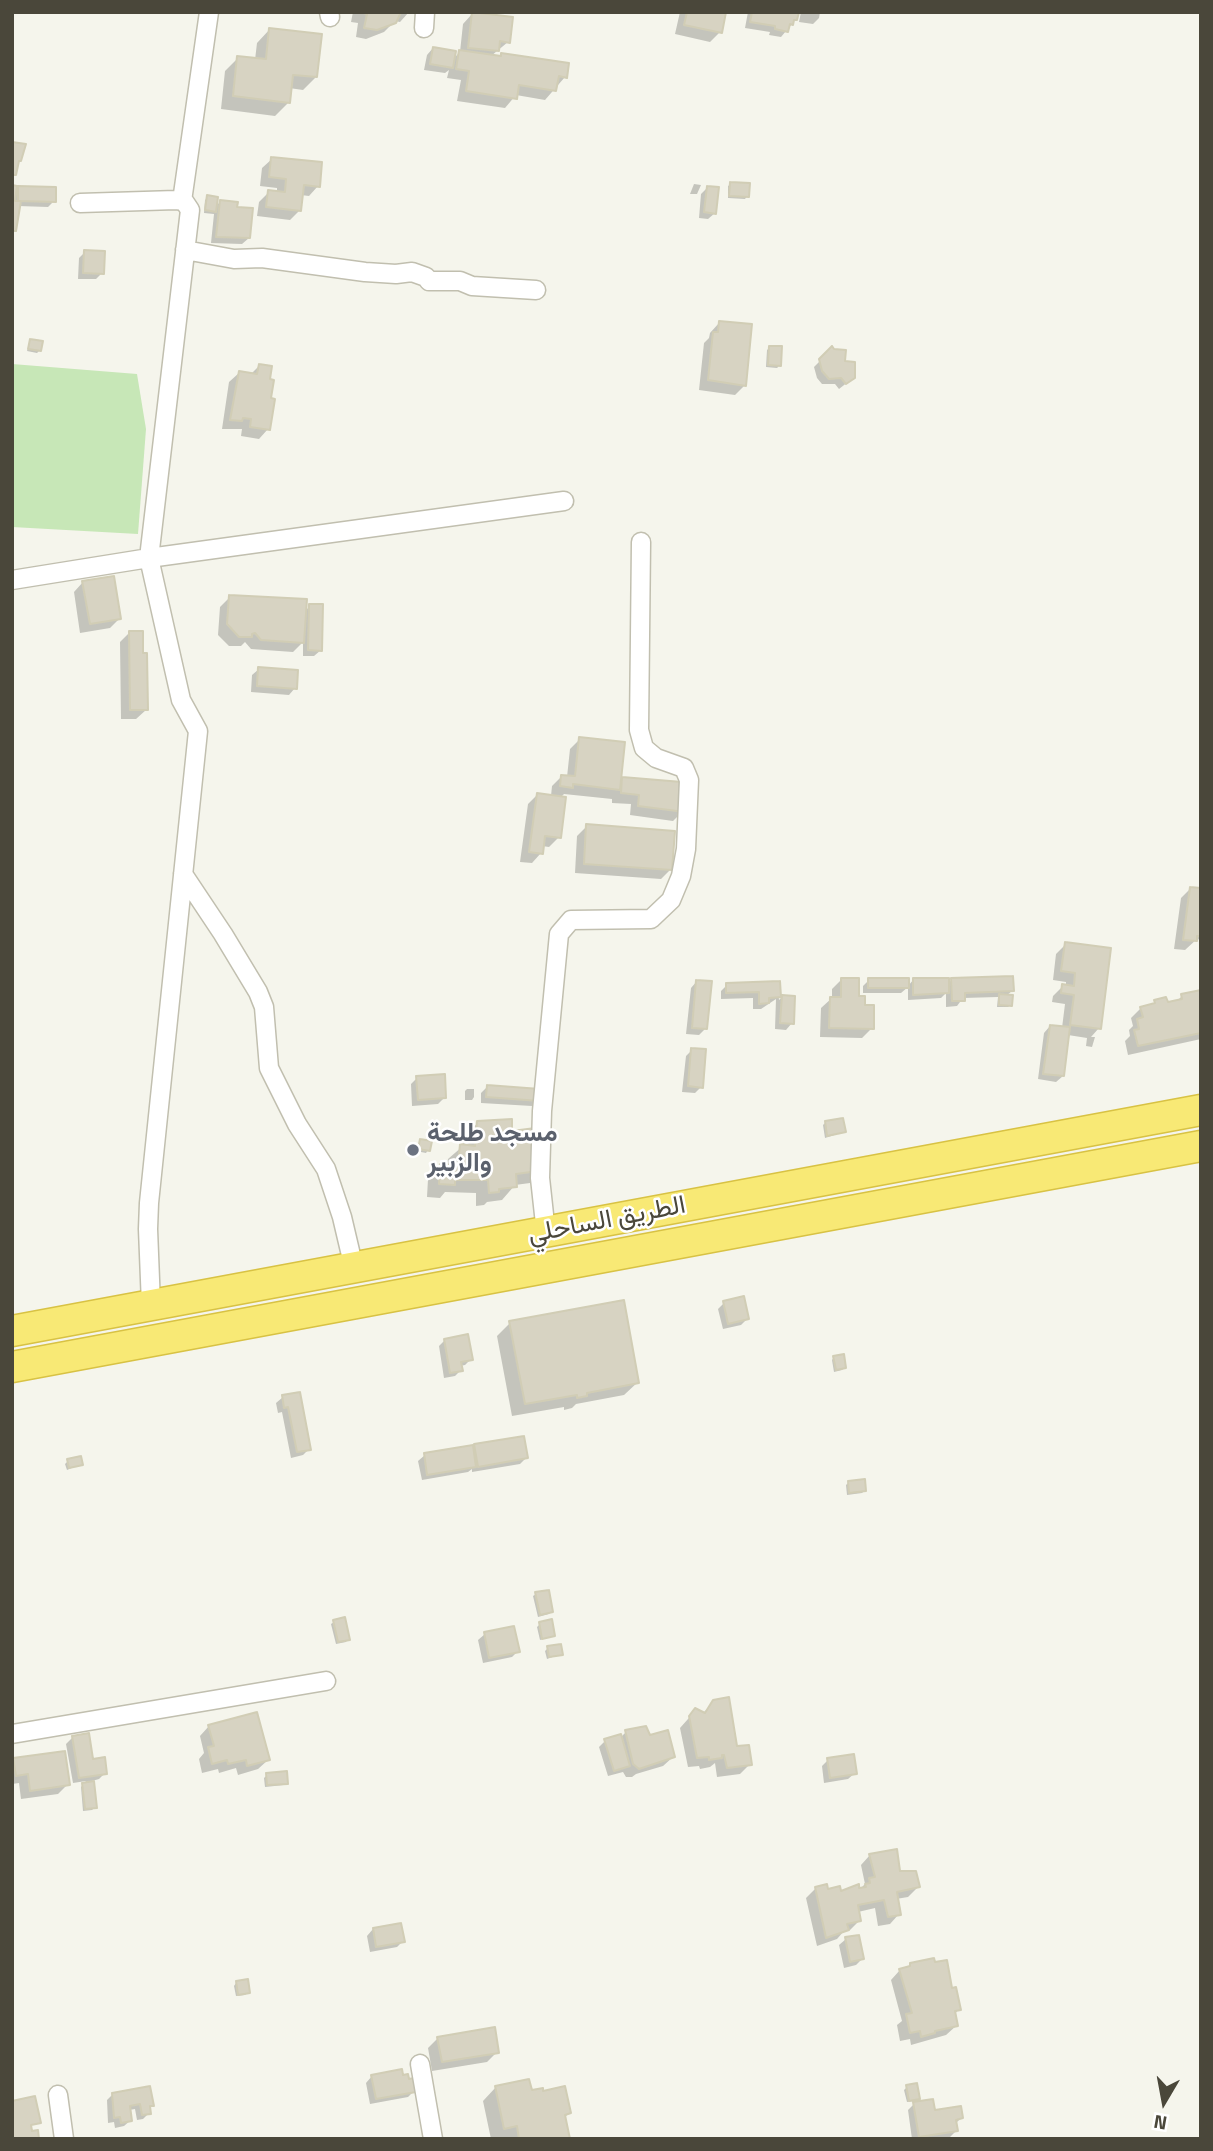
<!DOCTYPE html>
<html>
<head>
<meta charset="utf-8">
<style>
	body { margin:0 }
	#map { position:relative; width:1213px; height:2151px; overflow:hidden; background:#f5f5ec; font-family:"Titillium Web",sans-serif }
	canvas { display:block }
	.frame { position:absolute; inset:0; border:14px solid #4a473a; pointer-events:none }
	.north { position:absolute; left:1129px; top:2067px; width:70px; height:70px; -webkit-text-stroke:5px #fff; paint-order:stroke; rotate:190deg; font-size:19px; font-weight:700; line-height:28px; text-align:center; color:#4a473a }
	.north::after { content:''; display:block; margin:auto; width:24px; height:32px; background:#4a473a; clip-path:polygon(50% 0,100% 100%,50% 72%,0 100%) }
</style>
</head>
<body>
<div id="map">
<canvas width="1213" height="2151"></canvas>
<div class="frame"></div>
<div class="north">N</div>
</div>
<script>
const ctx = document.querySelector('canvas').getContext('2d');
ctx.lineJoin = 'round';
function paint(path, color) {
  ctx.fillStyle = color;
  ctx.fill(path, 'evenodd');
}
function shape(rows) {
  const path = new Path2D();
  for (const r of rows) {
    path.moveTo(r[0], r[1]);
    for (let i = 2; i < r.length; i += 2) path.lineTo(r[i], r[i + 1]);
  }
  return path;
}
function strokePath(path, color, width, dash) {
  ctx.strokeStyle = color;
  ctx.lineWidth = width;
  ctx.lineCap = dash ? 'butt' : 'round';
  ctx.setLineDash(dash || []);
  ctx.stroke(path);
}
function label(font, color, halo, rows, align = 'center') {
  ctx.font = font + ' "Titillium Web",Vazirmatn,sans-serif';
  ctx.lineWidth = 5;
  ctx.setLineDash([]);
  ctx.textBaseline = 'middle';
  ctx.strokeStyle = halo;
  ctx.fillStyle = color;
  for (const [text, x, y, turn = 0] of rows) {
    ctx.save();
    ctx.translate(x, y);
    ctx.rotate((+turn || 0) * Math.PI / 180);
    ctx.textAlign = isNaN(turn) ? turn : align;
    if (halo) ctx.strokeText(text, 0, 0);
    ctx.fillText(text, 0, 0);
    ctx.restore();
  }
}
const green = shape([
	[12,364,137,374,146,429,138,534,12,527]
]);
const shadow = shape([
	[353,12,409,12,400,22,395,21,384,32,366,39,356,37,358,23,351,22],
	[680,12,724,12,720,32,710,42,675,34],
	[748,12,797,12,796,19,781,37,769,35,770,32,745,28],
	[801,12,820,12,819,18,813,24,799,22],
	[472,14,508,42,491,56,499,57,502,54,565,77,545,100,516,95,505,108,457,101,461,80,447,78,449,70,445,73,424,70,427,55,433,48,453,59,460,52,463,24],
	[270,29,316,77,303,90,289,88,288,103,275,116,221,109,225,71,238,58,255,60,257,43],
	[272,159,318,186,309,196,301,195,300,210,290,220,257,216,259,202,269,192,277,193,277,188,260,186,262,168],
	[694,184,701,185,697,194,690,194],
	[731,184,747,196,745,199,728,198,728,186],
	[12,187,15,192,19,188,54,201,48,207,18,206,12,233],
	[707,188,715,213,708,219,699,218,701,194],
	[208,197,214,208,220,202,235,208,249,238,242,244,211,243,214,214,204,213,205,200],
	[85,252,102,273,96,279,78,279,79,258],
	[719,323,744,386,735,395,699,390,704,343,709,338,710,333],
	[31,340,40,350,37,353,27,351],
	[770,347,780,365,777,368,766,367,767,350],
	[832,349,853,378,839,389,835,384,822,384,817,378,814,367],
	[259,366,268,429,259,439,241,436,242,429,222,429,229,382,239,373,251,374],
	[83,582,119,619,110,628,80,633,74,592],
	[230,597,305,611,310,606,321,650,314,656,303,656,303,642,293,652,251,649,245,642,241,646,229,646,218,635,220,607],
	[129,633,142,655,146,710,136,719,121,719,120,642],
	[259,669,295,688,289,695,251,692,252,675],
	[580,739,620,778,692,784,683,811,673,821,630,815,631,804,612,803,612,799,564,794,560,798,559,837,549,847,542,846,541,853,532,863,520,862,528,804,537,795,551,796,552,786,562,776,567,777,570,749],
	[587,826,671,869,661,879,575,873,577,836],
	[1190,889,1201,890,1201,940,1197,939,1185,950,1174,949,1181,898],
	[1066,944,1099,1028,1091,1037,1095,1037,1092,1047,1086,1046,1087,1038,1068,1035,1063,1076,1056,1082,1038,1079,1044,1033,1050,1026,1062,1028,1065,1004,1052,1002,1053,996,1063,986,1066,986,1066,982,1053,980,1056,954],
	[842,979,864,1007,872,1028,862,1038,820,1037,821,1008,832,998,832,989],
	[914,979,947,984,952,980,1012,991,1006,996,1011,1005,1008,1007,997,1007,998,997,963,998,957,1006,946,1007,946,993,941,998,908,1000,908,987,901,993,863,993,863,986,869,980,908,986],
	[697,981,705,1029,699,1035,686,1034,691,988],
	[778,983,779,1000,782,997,792,1023,786,1030,775,1029,776,999,761,1009,753,1009,753,998,721,999,721,991,727,985],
	[1201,992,1201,1039,1128,1055,1125,1041,1130,1036,1129,1030,1133,1026,1131,1018,1141,1008,1151,1006,1155,1002,1166,1004,1176,1002,1182,996],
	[692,1050,701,1087,695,1093,682,1092,686,1056],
	[417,1078,444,1098,438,1104,412,1106,411,1084],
	[487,1087,538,1100,532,1106,481,1103,481,1093],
	[467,1089,474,1089,474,1097,472,1100,465,1100,465,1091],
	[478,1123,544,1170,530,1183,515,1185,502,1200,487,1202,484,1205,476,1206,476,1193,445,1192,440,1198,427,1197,428,1179,441,1166,447,1166,448,1159,463,1146,464,1136],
	[825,1123,844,1132,825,1138,823,1125],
	[420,1141,428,1150,426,1153,416,1151],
	[724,1303,747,1319,741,1325,723,1329,718,1309],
	[510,1323,638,1382,624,1395,576,1404,572,1408,564,1410,564,1407,512,1416,497,1336],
	[445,1340,471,1359,465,1365,460,1366,461,1370,455,1376,444,1378,439,1346],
	[834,1357,845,1368,842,1370,834,1372,832,1360],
	[299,1394,309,1449,303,1455,291,1458,282,1412,278,1413,276,1403,283,1397],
	[475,1446,526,1458,520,1464,472,1472,472,1469,468,1472,422,1480,418,1461,425,1455,472,1450],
	[68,1461,81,1464,67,1470,65,1464],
	[849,1482,865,1490,862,1493,847,1495,846,1485],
	[536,1594,551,1612,549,1614,538,1617,533,1596],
	[334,1622,348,1639,346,1642,336,1644,331,1624],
	[540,1624,553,1635,540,1640,537,1627],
	[485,1634,518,1651,512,1657,483,1663,478,1640],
	[548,1648,561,1654,547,1659,545,1651],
	[714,1702,736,1748,750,1764,740,1774,717,1777,715,1763,710,1767,700,1769,699,1766,688,1767,680,1728,696,1710,703,1713],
	[209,1726,268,1760,258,1769,238,1775,236,1768,219,1773,218,1769,202,1773,199,1759,204,1753,200,1736],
	[626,1732,649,1737,673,1757,663,1766,636,1774,632,1777,626,1777,623,1772,608,1776,599,1747,605,1741,620,1738],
	[72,1738,92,1761,105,1773,99,1779,92,1781,95,1807,92,1810,83,1811,81,1787,86,1781,73,1783,66,1744],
	[14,1760,68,1784,58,1794,21,1799,19,1783,12,1784],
	[828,1760,855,1773,848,1779,824,1783,822,1766],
	[267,1775,286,1783,284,1785,265,1787,264,1778],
	[870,1855,918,1887,908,1897,896,1899,899,1914,890,1924,878,1926,875,1908,858,1912,859,1921,850,1930,844,1931,837,1939,817,1946,806,1898,816,1888,840,1893,858,1891,865,1884,861,1865],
	[373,1929,403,1941,397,1947,370,1952,367,1936],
	[846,1939,862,1959,856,1965,844,1968,839,1945],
	[911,1964,951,1990,959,2009,954,2015,956,2026,946,2035,911,2045,910,2039,900,2041,897,2025,902,2021,891,1980,900,1970,906,1969],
	[236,1983,248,1992,245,1995,236,1996,234,1986],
	[438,2038,497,2052,487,2062,432,2071,428,2048],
	[372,2076,402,2077,414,2091,408,2097,370,2104,366,2083],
	[496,2087,530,2092,569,2113,564,2118,568,2139,491,2139,483,2101],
	[907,2087,918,2098,915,2101,907,2102,904,2090],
	[113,2094,152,2105,149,2109,149,2113,143,2119,137,2120,135,2109,129,2110,131,2120,124,2126,115,2128,114,2122,108,2123,107,2100],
	[914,2104,934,2112,961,2118,955,2124,956,2131,950,2137,912,2139,908,2110]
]);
const building = shape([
	[360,12,401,12,396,23,377,30,364,28,367,14,360,12],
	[472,12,513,17,510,43,500,41,499,51,468,48,472,12],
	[687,12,726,12,722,33,684,25,687,12],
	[752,12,799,12,797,20,794,20,793,25,790,24,788,32,775,29,775,26,750,22,752,12],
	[269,28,322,34,317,77,293,75,290,103,233,96,237,56,266,59,269,28],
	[433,47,456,51,453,68,430,64,433,47],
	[459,50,501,56,501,53,569,63,567,78,559,76,556,91,519,85,517,99,466,91,469,71,456,69,459,50],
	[12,142,26,144,21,161,19,161,16,175,12,175,12,142],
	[271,157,322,162,320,187,304,185,301,211,266,207,268,190,285,192,286,179,269,177,271,157],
	[730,182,750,183,749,197,729,196,730,182],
	[12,185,17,186,15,201,21,201,16,231,12,231,12,185],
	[18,186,56,187,56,202,18,201,18,186],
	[707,186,719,187,716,214,704,212,707,186],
	[207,195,218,197,216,212,205,210,207,195],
	[220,200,238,202,237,207,253,208,250,238,216,237,220,200],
	[84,250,105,251,104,274,83,273,84,250],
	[719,321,752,324,746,386,708,380,713,332,718,332,719,321],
	[30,339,43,341,41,351,28,349,30,339],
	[769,346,782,346,781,366,768,365,769,346],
	[832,346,834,349,846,350,845,361,855,362,855,378,846,384,841,378,829,379,822,371,819,359,832,346],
	[259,364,272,366,270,379,274,380,271,398,275,399,270,430,250,427,251,419,243,418,242,421,230,420,239,371,257,374,259,364],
	[114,576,121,619,90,624,82,581,114,576],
	[229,595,307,599,304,643,261,640,255,633,252,634,252,637,239,637,227,624,229,595],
	[309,604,323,604,322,651,308,650,309,604],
	[129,631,143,631,143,653,147,653,148,710,130,710,129,631],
	[258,667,298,670,297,689,257,686,258,667],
	[579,737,625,742,620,790,573,784,573,788,560,786,561,775,575,776,579,737],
	[622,777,694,783,685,812,638,806,639,795,621,793,622,777],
	[537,793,566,797,561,838,545,836,543,854,529,852,537,793],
	[586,824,675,831,672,870,584,864,586,824],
	[1190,887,1201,888,1201,936,1197,936,1197,941,1183,940,1190,887],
	[1065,942,1111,948,1101,1029,1070,1025,1074,995,1061,993,1062,984,1074,986,1075,973,1061,971,1065,942],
	[1013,976,1014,991,965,993,965,1001,952,1001,951,978,1013,976],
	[841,978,859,978,859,996,865,996,865,1005,874,1005,874,1029,829,1028,830,997,841,997,841,978],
	[868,978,909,978,909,988,868,988,868,978],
	[913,978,949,978,949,993,913,995,913,978],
	[696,980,712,981,707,1029,692,1028,696,980],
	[780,981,781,997,769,998,769,1003,759,1004,759,992,726,993,726,983,780,981],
	[1201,990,1201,1033,1138,1046,1134,1030,1139,1029,1137,1019,1143,1017,1140,1007,1155,1003,1154,1000,1166,997,1168,1002,1182,999,1181,994,1201,990],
	[999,994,1013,995,1012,1006,999,1005,999,994],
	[782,995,795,996,794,1024,780,1023,782,995],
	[1050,1025,1070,1027,1064,1076,1043,1074,1050,1025],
	[691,1048,706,1049,703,1088,688,1086,691,1048],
	[445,1074,446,1098,418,1100,416,1076,445,1074],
	[487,1085,540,1089,540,1101,486,1097,487,1085],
	[843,1118,846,1132,827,1136,825,1121,843,1118],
	[512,1119,512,1131,543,1127,545,1170,516,1174,517,1187,499,1189,499,1192,489,1193,488,1180,455,1180,455,1185,439,1184,440,1164,458,1165,460,1144,475,1146,477,1121,512,1119],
	[420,1139,432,1141,430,1151,418,1149,420,1139],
	[744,1296,749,1319,728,1324,723,1301,744,1296],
	[624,1300,639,1383,587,1393,587,1396,577,1398,577,1395,525,1404,509,1321,624,1300],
	[468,1334,473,1360,461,1362,463,1371,450,1373,444,1339,468,1334],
	[844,1354,846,1368,836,1370,833,1356,844,1354],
	[300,1392,311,1450,297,1452,288,1407,284,1408,282,1395,300,1392],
	[524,1436,528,1458,478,1467,474,1444,524,1436],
	[473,1445,476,1467,427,1475,424,1453,473,1445],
	[81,1456,83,1465,69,1468,67,1459,81,1456],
	[865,1479,866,1491,849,1493,848,1481,865,1479],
	[549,1590,553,1612,540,1615,535,1592,549,1590],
	[345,1617,350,1640,338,1642,333,1620,345,1617],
	[552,1619,555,1636,542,1639,539,1622,552,1619],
	[514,1626,520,1652,489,1658,484,1632,514,1626],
	[561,1644,563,1655,549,1657,547,1646,561,1644],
	[729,1697,737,1746,749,1745,752,1765,727,1768,724,1755,722,1755,722,1758,709,1760,709,1757,697,1758,689,1716,695,1708,705,1713,713,1700,729,1697],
	[257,1712,270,1760,247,1766,246,1760,228,1764,227,1760,212,1764,208,1747,214,1746,208,1725,257,1712],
	[646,1726,650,1735,668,1730,675,1757,639,1769,633,1764,625,1730,646,1726],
	[89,1733,93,1759,105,1757,107,1774,79,1778,72,1736,89,1733],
	[621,1734,630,1766,614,1771,604,1739,621,1734],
	[65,1751,70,1785,30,1791,28,1774,16,1776,13,1758,65,1751],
	[854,1754,857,1774,830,1778,827,1758,854,1754],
	[287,1771,288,1784,267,1785,266,1773,287,1771],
	[94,1781,97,1808,85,1809,82,1783,94,1781],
	[897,1849,900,1871,916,1871,920,1887,897,1892,901,1915,888,1917,884,1900,858,1905,861,1921,847,1924,849,1930,826,1938,815,1887,827,1884,828,1889,840,1886,841,1891,859,1884,859,1888,866,1887,865,1884,870,1883,869,1878,875,1877,869,1854,897,1849],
	[401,1923,405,1942,376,1947,373,1928,401,1923],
	[859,1935,864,1959,850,1962,845,1937,859,1935],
	[934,1958,935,1962,947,1960,952,1988,956,1987,961,2010,955,2011,958,2026,935,2031,935,2033,921,2037,920,2031,910,2033,906,2014,912,2013,899,1969,910,1966,910,1963,934,1958],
	[248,1979,250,1993,238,1995,236,1981,248,1979],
	[495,2027,499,2053,442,2062,437,2037,495,2027],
	[402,2069,403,2075,408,2074,409,2079,414,2078,416,2092,376,2099,371,2075,402,2069],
	[529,2079,532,2090,543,2088,543,2091,565,2086,571,2113,565,2115,570,2139,519,2139,517,2126,504,2129,495,2086,529,2079],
	[917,2083,920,2099,909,2101,906,2085,917,2083],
	[150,2086,154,2106,150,2106,151,2114,142,2115,140,2104,130,2106,132,2121,121,2123,120,2117,114,2118,112,2093,150,2086],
	[35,2096,41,2123,31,2125,32,2131,38,2130,39,2139,12,2139,12,2101,35,2096],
	[933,2099,935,2110,961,2106,963,2118,956,2120,958,2131,919,2137,913,2102,933,2099]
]);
const street = shape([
	[329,12,330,17],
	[424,28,425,12],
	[182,201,209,12],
	[80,203,176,200,184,201,190,210,149,558,181,700,198,731,149,1203,148,1229,151,1305],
	[185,250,234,259,262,258,365,272,396,274,412,272,426,277,429,281,460,281,472,286,536,290],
	[12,580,149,558,564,501],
	[183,874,223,934,258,992,264,1007,269,1068,297,1124,326,1169,342,1217,354,1268],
	[546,1233,540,1178,542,1111,559,934,571,920,651,919,671,900,681,876,686,849,689,780,684,768,656,758,644,748,639,730,641,542],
	[12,1734,326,1681],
	[420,2064,433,2139],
	[58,2095,64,2139]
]);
const highway = shape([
	[12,1331,1201,1110],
	[12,1367,1201,1146]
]);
const markers = [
	[413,1150,7,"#6b7280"]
];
const worshipNames = [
	["مسجد طلحة",427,1135],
	["والزبير",427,1165]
];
const streetNames = [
	["الطريق الساحلي",607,1221,-11]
];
paint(green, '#c7e7b7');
paint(shadow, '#0003');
paint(building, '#d7d3c2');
strokePath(building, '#d1cdb5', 2);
strokePath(street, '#c1bfaf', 21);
strokePath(highway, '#d8c244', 33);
strokePath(street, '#fff', 18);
strokePath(highway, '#f8e975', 30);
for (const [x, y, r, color] of markers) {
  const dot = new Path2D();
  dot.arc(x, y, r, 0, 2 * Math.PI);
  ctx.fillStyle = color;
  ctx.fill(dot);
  strokePath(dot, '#fff', 2.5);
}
label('bold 26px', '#5b616d', '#fff', worshipNames, 'left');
label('26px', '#4a473a', '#fff', streetNames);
</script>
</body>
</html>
